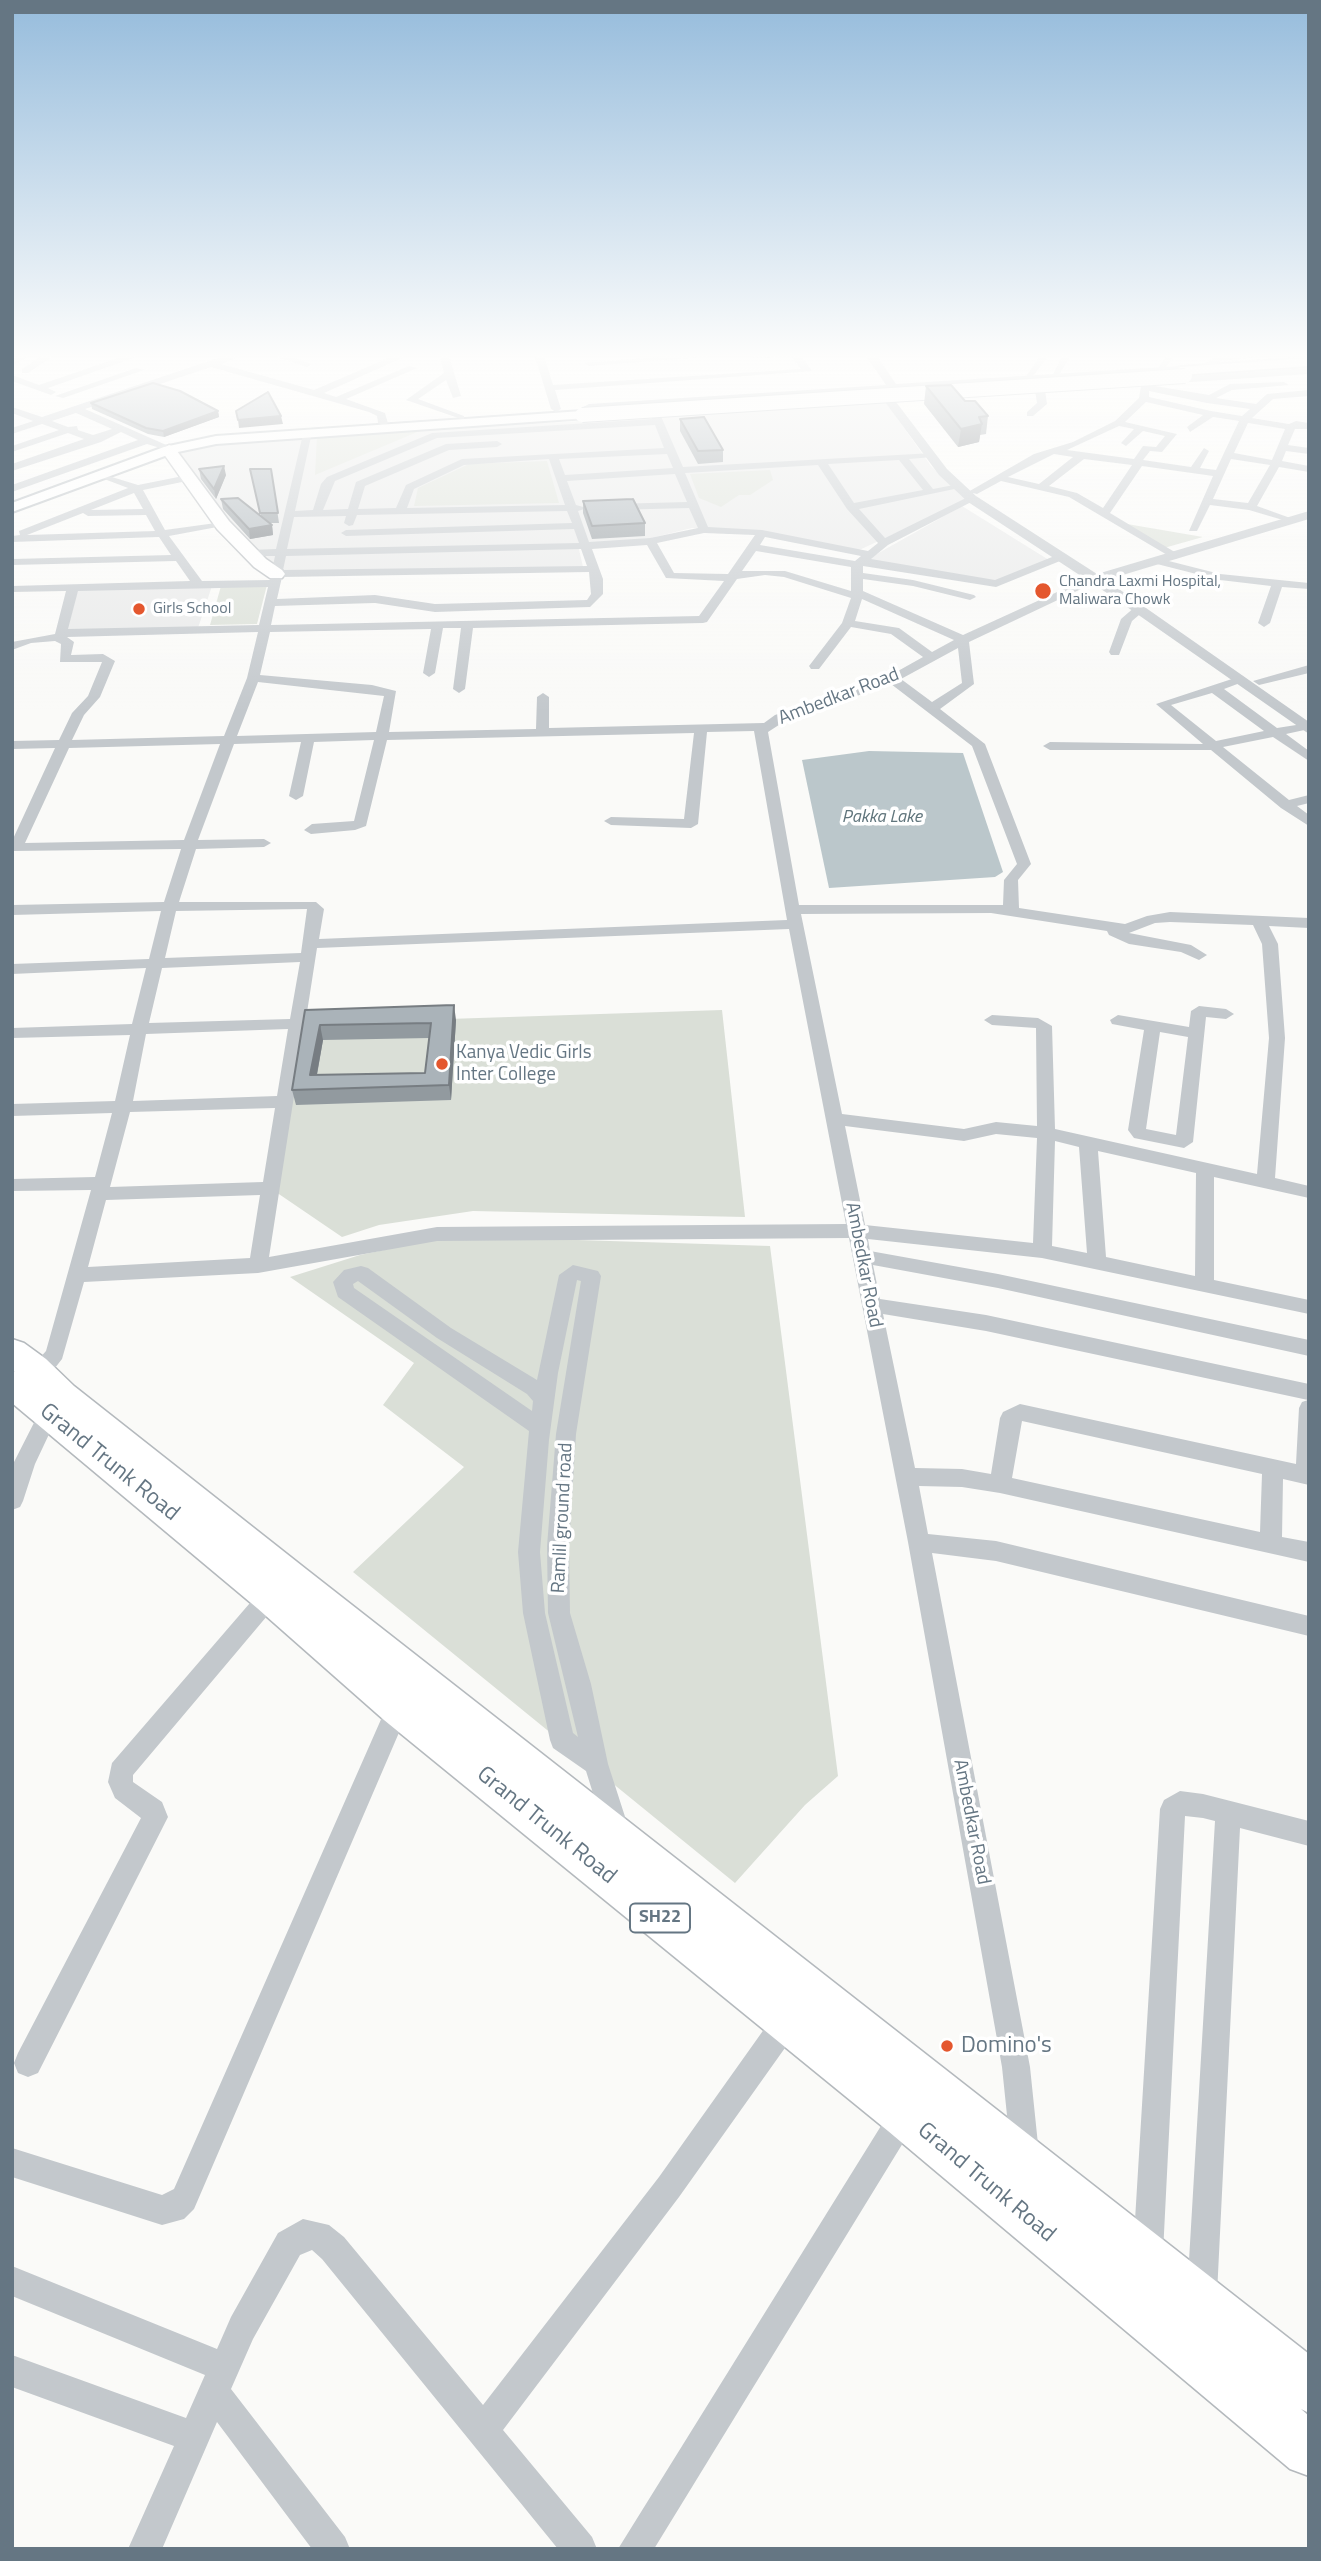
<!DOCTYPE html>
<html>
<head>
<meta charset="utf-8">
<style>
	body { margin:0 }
	#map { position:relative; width:1321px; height:2561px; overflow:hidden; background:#fafaf8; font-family:"Titillium Web",sans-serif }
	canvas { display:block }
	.frame { position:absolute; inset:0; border:14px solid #657683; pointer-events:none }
</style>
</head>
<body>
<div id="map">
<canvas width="1321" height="2561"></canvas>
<div class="frame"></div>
</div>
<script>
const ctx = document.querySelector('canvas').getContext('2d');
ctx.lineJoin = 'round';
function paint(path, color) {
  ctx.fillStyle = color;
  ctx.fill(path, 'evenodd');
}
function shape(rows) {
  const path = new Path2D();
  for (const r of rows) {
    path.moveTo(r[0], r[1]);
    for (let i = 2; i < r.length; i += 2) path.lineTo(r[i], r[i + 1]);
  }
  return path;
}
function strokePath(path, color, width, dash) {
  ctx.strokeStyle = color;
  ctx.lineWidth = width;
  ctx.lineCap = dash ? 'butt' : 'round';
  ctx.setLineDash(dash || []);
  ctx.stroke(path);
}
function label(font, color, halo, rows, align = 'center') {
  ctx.font = font + ' "Titillium Web",sans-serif';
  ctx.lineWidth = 7;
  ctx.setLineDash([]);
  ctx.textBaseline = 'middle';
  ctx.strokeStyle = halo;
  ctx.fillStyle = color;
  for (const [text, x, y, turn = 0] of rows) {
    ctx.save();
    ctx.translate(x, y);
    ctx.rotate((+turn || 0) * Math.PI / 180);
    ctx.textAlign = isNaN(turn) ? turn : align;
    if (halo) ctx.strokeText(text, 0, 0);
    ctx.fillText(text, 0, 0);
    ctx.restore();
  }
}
const built = shape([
	[885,401,931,466,967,500,855,552,768,536,692,528,651,538,578,545,584,571,266,575,175,450,208,442,324,432,564,422],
	[962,506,1049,560,995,582,866,560],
	[212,586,198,628,67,631,78,589]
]);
const green = shape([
	[422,430,315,475,317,436],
	[547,461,559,503,414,506,418,488,469,464],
	[770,470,773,480,750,495,739,495,721,507,699,498,690,474],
	[1127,524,1203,537,1164,548],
	[267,585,257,624,210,625,221,586],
	[722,1010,745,1217,473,1211,379,1225,342,1237,270,1188,296,1024],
	[514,1238,770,1246,838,1776,805,1805,735,1883,353,1572,464,1467,383,1405,414,1363,290,1277,360,1255,432,1240]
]);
const water = shape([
	[869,751,963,753,1003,872,995,877,829,888,802,760]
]);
const minor = shape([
	[22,353,33,353,12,366,12,359,22,353],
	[46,353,57,353,28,373,22,373,22,369,46,353],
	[133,353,147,353,48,388,56,392,51,395,12,381,12,375,39,385,133,353],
	[233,353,247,353,221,364,314,390,400,353,413,353,324,393,336,397,409,366,417,368,346,399,385,413,388,423,383,426,378,423,377,416,369,412,211,367,85,409,173,448,173,452,147,444,12,492,12,485,138,440,121,432,101,442,12,471,12,464,84,439,68,433,12,452,12,446,59,430,42,424,12,434,12,428,33,421,12,413,12,407,42,417,233,353],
	[76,413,112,429,93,435,78,430,77,426,68,427,52,421,76,413],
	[265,353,280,353,312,364,307,367,265,353],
	[439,353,448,353,461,396,453,398,446,380,418,399,464,416,464,420,406,400,444,373,439,353],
	[534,353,543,353,553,385,801,369,792,357,753,358,756,353,799,353,812,371,555,390,561,409,556,412,551,409,534,353],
	[709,353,715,356,589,366,584,363,709,353],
	[1042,353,1051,353,1029,381,1023,381,1042,353],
	[1064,353,1071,355,1056,380,1050,380,1064,353],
	[1168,353,1177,353,1161,373,1155,373,1168,353],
	[136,368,144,370,63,398,55,396,136,368],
	[1142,380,1148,380,1149,385,1209,395,1230,384,1284,382,1289,385,1232,390,1216,398,1256,404,1267,394,1309,390,1309,396,1273,399,1252,418,1289,424,1296,421,1309,423,1309,429,1295,429,1288,445,1309,448,1309,454,1286,451,1282,461,1309,466,1309,472,1279,467,1257,506,1293,519,1293,523,1249,510,1210,505,1197,531,1189,531,1213,476,1142,466,1110,513,1178,554,1178,558,1174,559,1069,497,1001,481,977,494,968,492,1034,454,1073,442,1115,421,1139,398,1142,380],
	[1149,391,1207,403,1250,409,1242,416,1211,411,1149,397,1149,391],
	[1146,402,1203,415,1187,427,1190,432,1213,417,1239,421,1216,470,1200,468,1209,451,1204,448,1191,467,1143,460,1150,451,1162,452,1177,434,1125,422,1146,402],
	[1248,423,1285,429,1272,460,1234,453,1248,423],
	[1119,426,1134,429,1121,443,1126,446,1143,431,1165,436,1156,447,1143,446,1134,459,1067,450,1119,426],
	[1054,454,1073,457,1039,484,1008,477,1054,454],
	[1084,459,1132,465,1103,508,1077,493,1049,486,1084,459],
	[1231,459,1270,465,1248,503,1213,499,1231,459],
	[1040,387,1045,390,1047,404,1033,416,1027,416,1027,412,1037,403,1035,390,1040,387],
	[655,411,660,414,683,467,933,453,933,457,909,459,933,489,959,484,964,487,859,509,885,538,968,497,977,499,888,545,871,559,995,580,1057,555,1065,555,1065,559,996,587,863,566,863,573,913,580,974,595,976,597,970,600,913,586,863,579,863,591,963,635,1090,577,1098,577,1098,581,969,642,974,684,940,709,985,744,1031,864,1018,880,1019,908,1125,924,1147,916,1170,912,1309,918,1309,928,1269,926,1278,944,1285,1038,1275,1178,1309,1186,1309,1198,1214,1177,1214,1280,1309,1300,1309,1314,1042,1258,868,1239,870,1251,998,1274,1309,1340,1309,1356,998,1288,873,1265,880,1299,986,1315,1309,1384,1309,1485,1283,1479,1282,1537,1309,1542,1309,1562,1000,1493,962,1487,919,1486,928,1534,996,1541,1309,1616,1309,1636,996,1561,932,1553,1030,2067,1039,2154,1035,2164,1025,2168,1015,2164,1011,2154,1002,2067,908,1542,849,1238,437,1241,258,1273,84,1282,62,1359,51,1373,44,1375,27,1374,24,1368,27,1362,38,1360,46,1351,91,1190,12,1191,12,1179,95,1177,112,1113,12,1116,12,1104,115,1101,130,1035,12,1038,12,1028,132,1024,146,968,12,974,12,964,149,959,161,911,12,915,12,905,164,902,181,849,12,851,12,841,55,748,12,749,12,741,59,740,72,713,88,696,102,662,60,662,61,644,55,641,31,643,12,650,12,642,55,634,66,591,12,592,12,586,190,581,176,561,12,565,12,559,171,555,159,537,12,542,12,536,20,535,19,531,128,488,99,477,99,473,138,485,188,475,193,478,192,480,143,490,165,530,223,522,228,525,169,536,202,581,270,580,275,556,250,556,244,553,250,550,276,549,304,430,312,432,295,511,313,510,321,484,327,477,432,433,652,419,650,414,655,411],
	[655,425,664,448,462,459,406,485,396,508,358,509,365,486,449,450,497,447,502,444,497,441,446,444,356,482,348,509,323,510,335,481,437,438,655,425],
	[667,454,673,468,565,475,559,459,667,454],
	[549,459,565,505,407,508,414,489,464,465,549,459],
	[899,460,923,490,854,503,828,464,899,460],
	[818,465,847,509,878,543,868,551,762,530,708,527,685,473,818,465],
	[675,474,687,502,612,504,607,507,612,510,689,508,698,528,650,538,589,542,578,511,587,508,576,505,567,481,675,474],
	[134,493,143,509,91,510,134,493],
	[567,511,572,523,346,530,341,533,346,536,574,529,579,543,287,549,294,517,346,516,344,523,349,526,353,525,357,515,567,511],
	[83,513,88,516,146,515,155,531,27,535,83,513],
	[704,533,754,535,755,535,728,574,674,573,657,543,704,533],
	[765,537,861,556,855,561,760,545,765,537],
	[647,545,666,578,724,581,699,616,271,625,275,606,375,603,435,612,590,607,603,594,603,579,592,549,647,545],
	[581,549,587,566,283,570,286,556,581,549],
	[756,551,851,567,851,591,785,571,742,571,756,551],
	[589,572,591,594,587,600,435,604,375,595,277,599,282,577,589,572],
	[765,575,784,577,851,598,842,623,809,666,811,669,819,669,851,627,891,634,923,657,889,676,775,715,764,723,549,728,549,697,543,693,537,697,536,729,389,732,396,691,372,685,260,675,270,632,431,629,423,673,429,677,435,673,443,628,461,628,453,689,459,693,465,689,473,628,703,623,707,622,737,579,765,575],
	[268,587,259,625,68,629,78,591,268,587],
	[862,599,954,640,932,652,899,628,855,621,862,599],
	[258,632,247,678,224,736,72,740,84,715,100,697,115,661,103,654,71,655,74,642,67,637,258,632],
	[958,648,962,683,932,702,901,679,958,648],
	[258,682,384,696,376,732,237,736,258,682],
	[891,684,972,746,1017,864,1004,880,1003,905,799,905,768,732,785,721,891,684],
	[754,731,787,920,319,939,324,909,316,902,179,902,196,849,264,847,271,843,264,839,198,840,234,744,301,742,289,796,296,800,303,796,314,742,374,740,354,821,312,824,304,830,311,834,355,830,366,826,387,740,694,733,684,819,611,817,604,821,611,825,691,828,698,824,707,732,754,731],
	[220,744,184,840,25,843,69,748,220,744],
	[307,909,301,953,165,958,176,911,307,909],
	[991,913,1107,931,1109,935,1129,944,1181,952,1199,960,1207,955,1191,945,1129,933,1155,923,1170,922,1253,925,1262,944,1269,1038,1257,1174,1055,1129,1052,1026,1038,1018,992,1015,984,1020,992,1025,1036,1028,1037,1126,996,1122,964,1129,842,1114,801,914,991,913],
	[789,929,846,1224,437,1227,269,1257,317,948,789,929],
	[300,962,290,1019,149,1023,162,968,300,962],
	[288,1029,277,1096,133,1101,146,1034,288,1029],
	[275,1108,263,1182,110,1187,130,1112,275,1108],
	[845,1126,964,1141,996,1134,1037,1138,1033,1243,865,1225,845,1126],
	[1055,1141,1079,1147,1087,1253,1052,1246,1055,1141],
	[1098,1151,1196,1173,1195,1276,1106,1257,1098,1151],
	[260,1195,250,1258,88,1267,106,1200,260,1195],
	[883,1314,986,1331,1308,1400,1302,1402,1299,1408,1296,1464,1020,1404,1003,1412,1000,1418,991,1474,962,1469,915,1468,883,1314],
	[1022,1421,1262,1474,1260,1532,1012,1478,1022,1421],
	[1157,558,1220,574,1309,583,1309,589,1282,587,1270,623,1264,627,1258,623,1271,586,1220,580,1153,563,1151,561,1157,558],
	[1136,606,1146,609,1132,621,1119,655,1111,655,1109,652,1121,619,1136,606],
	[1309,665,1309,673,1259,685,1253,681,1309,665],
	[1238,677,1248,680,1224,689,1277,728,1309,723,1309,729,1286,734,1309,751,1309,761,1273,737,1223,747,1289,800,1309,795,1309,803,1297,806,1309,815,1309,826,1281,808,1211,750,1050,750,1043,746,1050,742,1203,744,1156,704,1238,677],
	[1212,693,1264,731,1216,741,1171,705,1212,693],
	[1199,1006,1226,1009,1234,1014,1226,1019,1206,1017,1193,1142,1184,1148,1134,1138,1128,1130,1144,1030,1112,1024,1110,1020,1118,1015,1189,1027,1191,1011,1199,1006],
	[1160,1032,1188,1037,1176,1135,1146,1129,1160,1032],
	[573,1265,598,1271,601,1276,576,1434,569,1546,570,1613,591,1684,608,1764,629,1829,625,1838,616,1841,607,1838,586,1771,553,1748,550,1740,523,1613,518,1552,529,1431,338,1297,333,1282,344,1270,361,1266,368,1268,451,1328,537,1380,559,1275,573,1265],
	[577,1280,581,1281,556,1434,547,1546,548,1613,578,1737,573,1733,545,1613,540,1552,549,1440,558,1373,577,1280],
	[358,1281,437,1338,527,1394,533,1401,532,1411,354,1288,353,1284,358,1281],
	[49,1405,56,1407,59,1413,35,1464,23,1501,20,1507,12,1510,13,1464,42,1407,49,1405],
	[270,1586,278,1589,281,1596,278,1603,133,1775,133,1782,162,1802,168,1817,38,2073,28,2077,18,2073,14,2063,18,2053,141,1818,115,1798,108,1782,112,1763,262,1589,270,1586],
	[398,1696,406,1699,410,1707,194,2209,184,2219,162,2225,12,2177,12,2148,162,2195,174,2189,390,1699,398,1696],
	[1180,1791,1203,1794,1309,1821,1309,1846,1240,1828,1217,2294,1213,2305,1202,2309,1191,2305,1187,2294,1215,1821,1203,1818,1185,1816,1163,2253,1159,2264,1148,2268,1137,2264,1133,2253,1160,1809,1164,1800,1180,1791],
	[787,2007,797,2011,801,2021,797,2031,679,2197,503,2430,592,2537,597,2549,558,2549,322,2259,312,2250,300,2255,253,2339,231,2389,345,2537,350,2549,312,2549,217,2422,162,2549,128,2549,174,2446,12,2387,12,2355,186,2418,205,2375,12,2296,12,2266,217,2349,231,2317,278,2233,303,2219,329,2225,344,2237,483,2405,659,2177,777,2011,787,2007],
	[904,2101,914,2105,918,2115,914,2125,654,2549,618,2549,894,2105,904,2101]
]);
const tertiary = shape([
	[12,353,18,353,12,357,12,353],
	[864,353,875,353,896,384,1180,366,1185,369,1180,372,589,410,583,407,589,404,886,385,864,353],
	[1292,353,1221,361,1200,372,1195,369,1219,355,1292,353],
	[1309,368,1309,374,1162,384,1157,381,1162,378,1309,368],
	[885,398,893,398,947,469,976,496,1097,574,1309,511,1309,519,1106,580,1309,722,1309,734,1107,593,968,502,939,475,885,402,885,398],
	[607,414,613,417,611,419,540,421,534,418,540,415,607,414]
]);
const secondary = shape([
	[1309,358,1309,366,1180,375,1174,371,1180,367,1309,358],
	[582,411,589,415,587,418,216,444,173,453,12,512,12,503,164,447,216,436,582,411]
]);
const primary = shape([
	[169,445,174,447,229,521,266,559,282,570,285,574,282,578,270,578,254,567,217,529,161,450,169,445]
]);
const trunk = shape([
	[12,1339,24,1343,46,1359,74,1386,306,1569,1309,2354,1309,2413,1301,2409,1309,2416,1309,2476,1290,2469,888,2131,384,1720,257,1608,12,1403,12,1371,15,1372,12,1370,12,1339]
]);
const secondaryBridge = shape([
	[582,415,1185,376]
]);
const wall = shape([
	[926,386,965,401,988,416,986,434,980,435,979,442,958,447,924,404],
	[91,403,218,411,219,417,164,437,148,434,92,409],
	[680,419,723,450,723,462,698,464,680,431],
	[199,469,226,475,216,499,201,479],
	[271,469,279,523,269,523,272,525,273,535,250,539,223,509,221,499,261,516,252,479],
	[583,501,645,523,645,536,592,539,583,513],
	[305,1010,456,1020,451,1100,296,1105,292,1090],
	[429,1038,425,1073,317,1075,323,1040]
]);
const shadedWall = shape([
	[218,411,219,417,164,437,163,431],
	[281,416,283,424,239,428,238,420],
	[982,424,979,442,958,447,961,429],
	[224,466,226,475,216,499,214,489],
	[272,525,273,535,250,539,249,529],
	[454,1005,456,1020,451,1100,449,1085],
	[320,1025,323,1040,314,1090,310,1075]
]);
const building = shape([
	[153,383,180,391,218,411,163,431,146,428,91,403,153,383],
	[951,385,965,401,975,401,988,416,979,417,982,424,961,429,926,386,951,385],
	[268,392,281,416,238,420,236,411,268,392],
	[704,417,723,450,698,451,680,419,704,417],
	[224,466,214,489,199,469,224,466],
	[250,469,271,469,278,513,260,513,250,469],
	[238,498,272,525,249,529,221,499,238,498],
	[633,499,645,523,592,526,583,501,633,499],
	[454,1005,449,1085,292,1090,305,1010,454,1005],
	[431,1023,425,1073,310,1075,320,1025,431,1023]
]);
const markers = [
	[1043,591,9,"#e4572e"],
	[139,609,7,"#e4572e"],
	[442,1064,7,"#e4572e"],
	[947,2046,7,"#e4572e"]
];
const farPoinames = [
	["Chandra Laxmi Hospital,",1059,582],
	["Maliwara Chowk",1059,600],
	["Girls School",153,609]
];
const farWaternames = [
	["Pakka Lake",882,818]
];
const shields = [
	[660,1918,60]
];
const shieldNames = [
	["SH22",660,1918]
];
const streetNames = [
	["Ambedkar Road",839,697,-21],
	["Ambedkar Road",863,1265,79],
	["Ramlil ground road",563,1518,-87],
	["Ambedkar Road",971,1822,79]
];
const poiNames = [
	["Kanya Vedic Girls",456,1053],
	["Inter College",456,1075]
];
const nearStreetnames = [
	["Grand Trunk Road",109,1463,39],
	["Grand Trunk Road",546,1826,39],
	["Grand Trunk Road",986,2183,40]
];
const nearPoinames = [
	["Domino's",961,2046]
];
paint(built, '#e8e9e9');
paint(green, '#dadfd7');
paint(water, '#bbc7cb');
strokePath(secondary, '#b3babf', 4);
strokePath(primary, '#b5babe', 3);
strokePath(trunk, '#b4b9bd', 3);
paint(minor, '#c3c8cc');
paint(tertiary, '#c3c8cc');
paint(secondary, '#fff');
paint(primary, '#fff');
paint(trunk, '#fff');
strokePath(secondaryBridge, '#b3babf', 16, []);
strokePath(secondaryBridge, '#fff', 14);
paint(wall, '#929a9f');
paint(shadedWall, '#777d82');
paint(building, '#aab3b9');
strokePath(building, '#777d82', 2);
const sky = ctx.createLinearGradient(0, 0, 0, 712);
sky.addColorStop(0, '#96bcdc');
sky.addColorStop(0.5, '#fdfdfc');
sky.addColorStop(1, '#fdfdfc00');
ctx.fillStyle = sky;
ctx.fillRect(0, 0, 1321, 712);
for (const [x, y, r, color] of markers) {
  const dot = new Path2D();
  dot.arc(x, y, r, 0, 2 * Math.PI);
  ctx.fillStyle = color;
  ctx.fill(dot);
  strokePath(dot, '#fff', 2.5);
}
label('16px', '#657683', '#fff', farPoinames, 'left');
label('italic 18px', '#60757c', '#fff', farWaternames);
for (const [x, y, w] of shields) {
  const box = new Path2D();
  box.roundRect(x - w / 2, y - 14.5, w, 29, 5);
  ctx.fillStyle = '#fff';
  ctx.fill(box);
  strokePath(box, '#657683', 2);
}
label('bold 18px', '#657683', null, shieldNames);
label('19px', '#657683', '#fff', streetNames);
label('19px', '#657683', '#fff', poiNames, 'left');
label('23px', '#657683', '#fff', nearStreetnames);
label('23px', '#657683', '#fff', nearPoinames, 'left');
</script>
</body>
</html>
